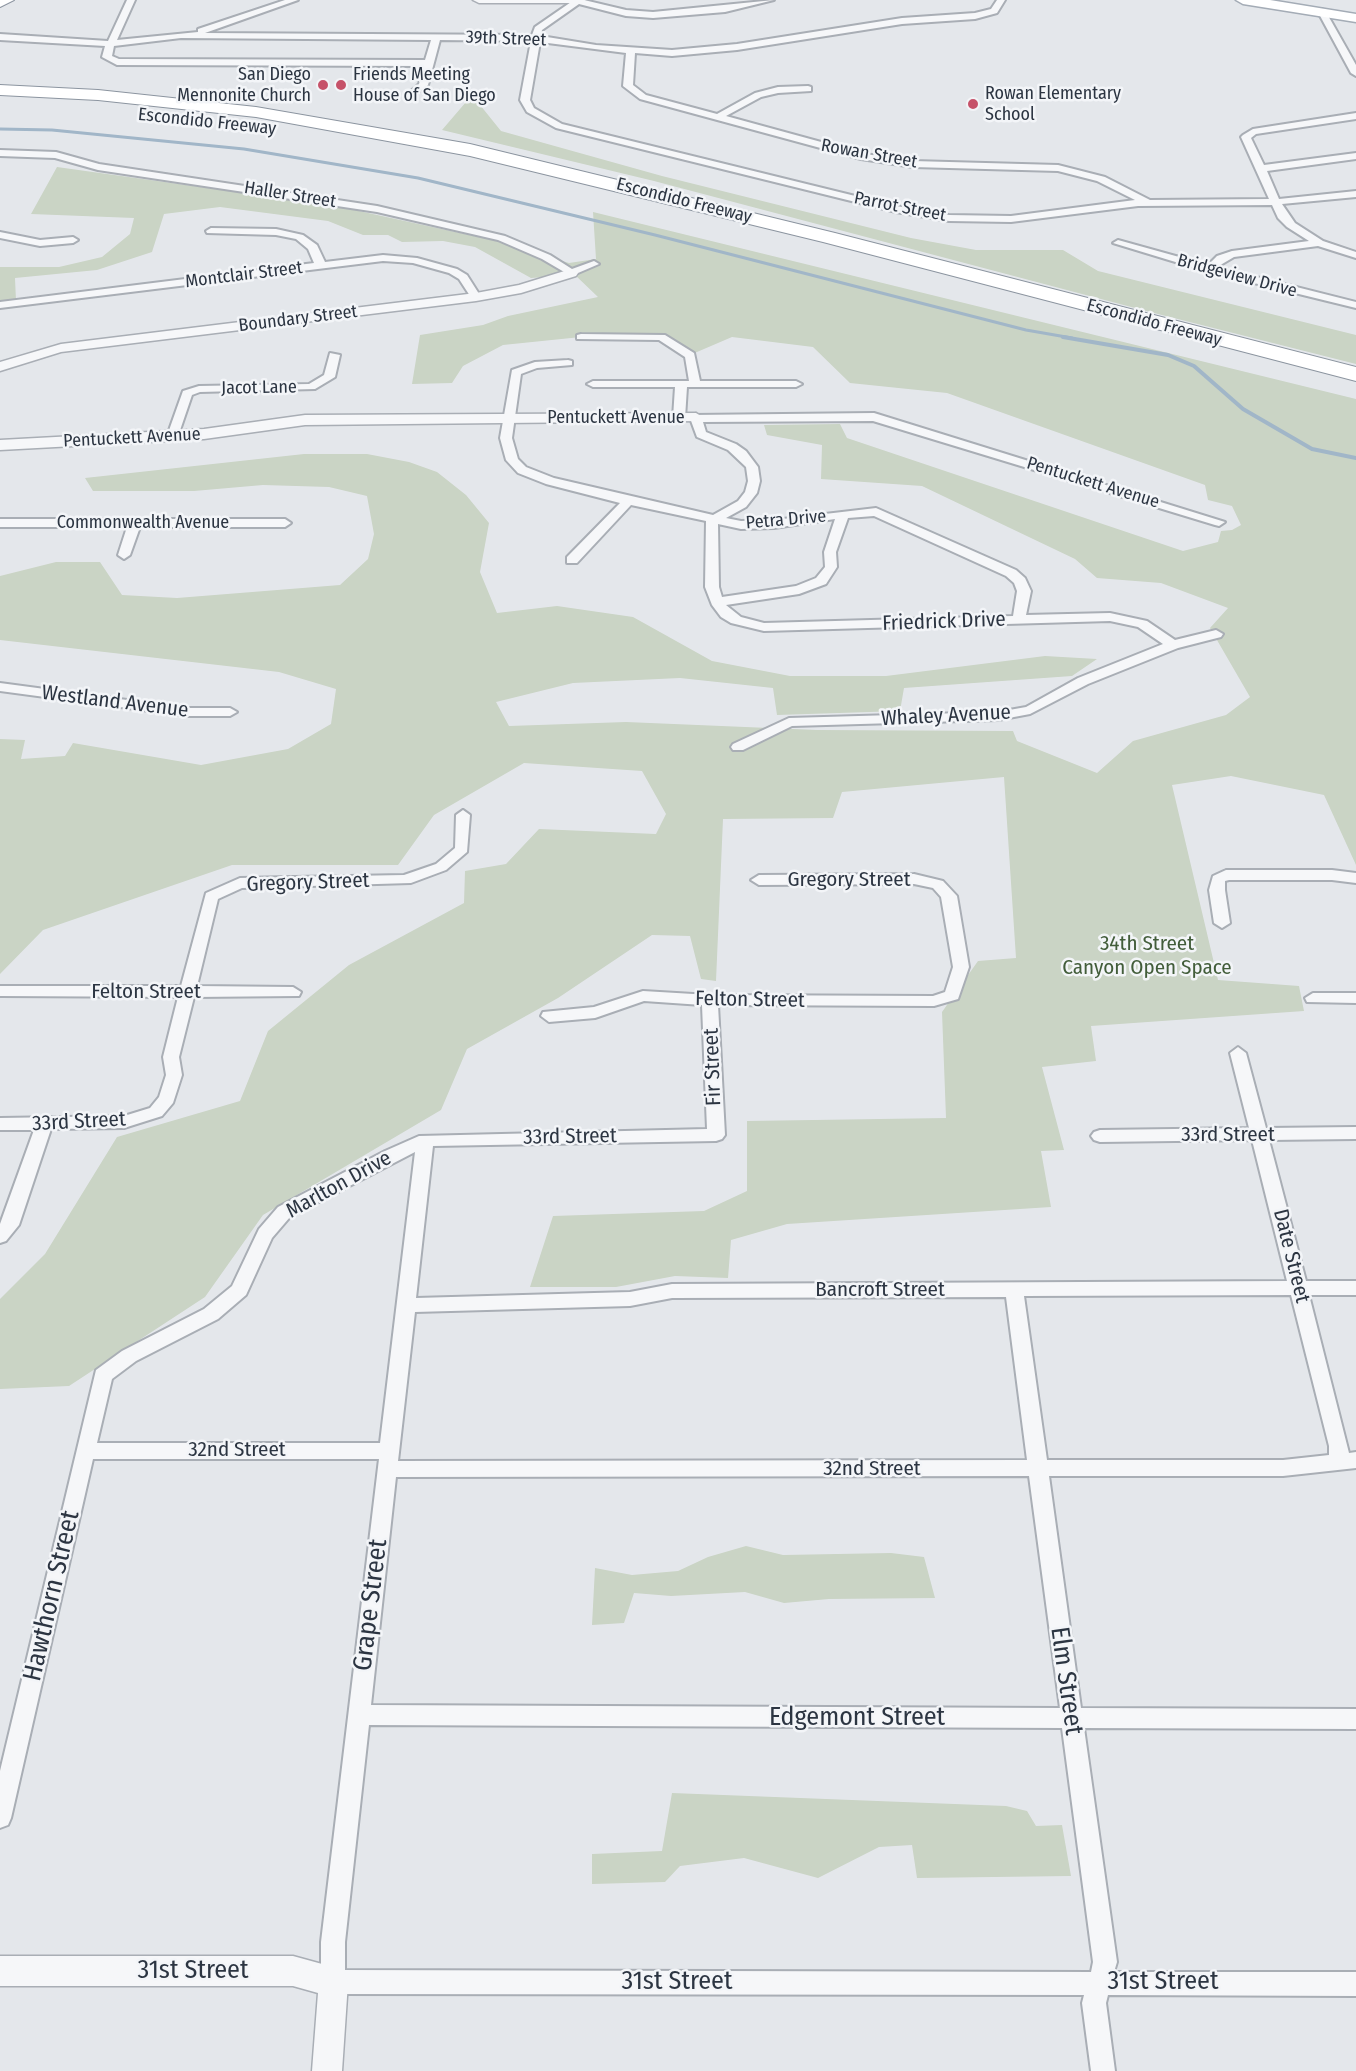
<!DOCTYPE html>
<html>
<head>
<meta charset="utf-8">
<style>
	body { margin:0 }
	canvas { display:block; background:#e4e7eb }
</style>
</head>
<body>
<canvas width="1356" height="2071"></canvas>
<script>
const ctx = document.querySelector('canvas').getContext('2d');
ctx.lineJoin = 'round';
function paint(path, color) {
  ctx.fillStyle = color;
  ctx.fill(path, 'evenodd');
}
function shape(rows) {
  const path = new Path2D();
  for (const r of rows) {
    path.moveTo(r[0], r[1]);
    for (let i = 2; i < r.length; i += 2) path.lineTo(r[i], r[i + 1]);
  }
  return path;
}
function strokePath(path, color, width, dash) {
  ctx.strokeStyle = color;
  ctx.lineWidth = width;
  ctx.lineCap = dash ? 'butt' : 'round';
  ctx.setLineDash(dash || []);
  ctx.stroke(path);
}
function label(font, color, halo, rows, align = 'center') {
  ctx.font = font + ' "Fira Sans Condensed",sans-serif';
  ctx.lineWidth = 5;
  ctx.setLineDash([]);
  ctx.textBaseline = 'middle';
  ctx.strokeStyle = halo;
  ctx.fillStyle = color;
  for (const [text, x, y, turn = 0] of rows) {
    ctx.save();
    ctx.translate(x, y);
    ctx.rotate((+turn || 0) * Math.PI / 180);
    ctx.textAlign = isNaN(turn) ? turn : align;
    if (halo) ctx.strokeText(text, 0, 0);
    ctx.fillText(text, 0, 0);
    ctx.restore();
  }
}
const green = shape([
	[472,95,501,131,662,176,911,238,976,250,1063,250,1098,271,1356,335,1356,364,1154,313,654,181,442,130],
	[57,167,336,206,492,240,569,263,596,259,593,212,1356,399,1356,865,1324,795,1231,776,1172,785,1218,980,1299,986,1304,1011,1091,1026,1096,1061,1042,1067,1064,1150,1041,1151,1051,1207,787,1224,731,1240,728,1278,675,1276,616,1287,530,1287,553,1216,704,1211,747,1191,747,1121,946,1118,942,1012,978,961,1016,958,1004,777,842,792,833,818,723,819,716,981,701,979,690,936,652,935,558,998,467,1049,441,1110,263,1215,205,1297,69,1386,0,1389,0,1299,45,1254,117,1137,240,1101,268,1031,349,965,464,903,465,871,506,864,539,829,656,834,666,814,642,771,524,763,434,815,398,865,232,865,43,930,0,974,0,739,25,740,21,759,65,756,73,743,201,765,288,749,331,724,336,689,279,672,0,640,0,576,56,562,100,562,122,595,177,598,340,585,368,559,374,534,367,496,329,487,263,485,194,491,93,491,85,478,304,454,367,454,409,462,437,472,466,495,489,523,480,572,497,613,557,606,633,617,712,661,790,676,886,676,1045,656,1097,659,1072,676,904,688,900,711,777,715,773,688,680,678,573,683,496,702,509,726,626,722,817,730,1013,731,1017,741,1097,773,1133,741,1226,715,1250,697,1210,628,1228,608,1161,583,1097,578,1075,559,922,486,821,479,822,445,767,435,764,425,840,424,847,438,1183,551,1218,542,1221,531,1232,530,1241,525,1232,506,1208,500,1205,485,947,393,850,383,813,347,732,337,690,355,661,337,581,337,503,345,463,366,452,383,412,384,420,335,483,325,508,316,598,297,575,275,531,278,475,247,443,241,402,242,388,235,363,235,328,221,220,207,164,214,152,252,97,270,15,278,16,301,0,305,0,267,59,267,102,257,130,234,134,218,31,214],
	[746,1546,783,1555,891,1553,924,1557,935,1598,829,1599,784,1603,745,1592,671,1596,634,1593,624,1623,592,1625,595,1568,632,1575,678,1571,708,1557],
	[672,1793,1006,1806,1027,1811,1036,1826,1062,1825,1071,1876,917,1878,912,1845,879,1847,818,1878,744,1858,680,1866,665,1882,592,1884,592,1854,662,1851]
]);
const streamFar1 = shape([
	[0,129,52,130,244,149,418,178,655,235,1026,330,1072,338]
]);
const stream = shape([
	[1063,337,1168,355,1194,366,1243,409,1312,449,1356,458]
]);
const minor = shape([
	[127,0,135,0,117,40,198,32,198,29,285,0,298,0,205,33,532,35,535,27,574,0,584,0,626,10,653,12,774,0,725,12,653,18,626,16,579,4,542,30,541,36,596,45,672,50,737,44,902,18,975,13,991,9,997,0,1005,0,997,13,975,19,902,24,737,50,672,56,635,53,633,85,646,95,717,114,755,93,778,87,808,86,811,87,811,91,778,93,761,97,726,116,865,154,913,161,1058,165,1105,177,1150,200,1269,199,1241,137,1243,135,1253,129,1356,113,1356,119,1256,134,1251,138,1264,165,1356,153,1356,159,1267,171,1279,199,1356,191,1356,197,1282,204,1295,223,1323,241,1356,252,1356,258,1318,246,1234,257,1217,267,1356,302,1356,308,1205,271,1113,243,1118,240,1208,265,1217,256,1232,251,1309,241,1287,227,1278,218,1272,205,1138,206,1011,222,949,221,896,212,556,128,527,112,520,100,531,41,440,40,428,85,416,94,411,91,419,84,424,66,117,65,102,57,105,46,0,40,0,34,108,41,127,0],
	[181,38,431,40,425,60,119,59,112,56,114,46,181,38],
	[540,42,626,53,623,86,640,99,861,159,913,167,1058,171,1097,181,1135,200,1011,216,949,215,896,206,562,124,534,108,530,100,540,42],
	[1322,9,1326,12,1356,65,1356,76,1351,73,1318,12,1322,9],
	[0,150,56,152,99,164,377,206,505,236,550,255,572,269,594,261,599,264,571,276,542,259,498,240,377,212,98,170,55,158,0,156,0,150],
	[211,228,276,229,303,235,317,245,325,262,383,255,417,258,457,269,467,275,481,297,472,299,459,279,449,273,413,263,383,261,0,308,0,302,314,263,308,249,296,239,276,235,207,233,206,231,211,228],
	[0,232,40,240,73,237,78,240,73,243,40,246,0,238,0,232],
	[581,334,665,335,694,353,700,381,796,381,802,384,796,387,687,387,685,418,679,422,673,418,675,387,593,387,587,384,593,381,689,381,685,357,659,340,577,339,577,335,581,334],
	[330,353,340,355,335,377,315,389,200,392,192,395,177,439,167,436,183,391,199,386,309,384,324,375,330,353],
	[568,360,572,361,572,365,537,368,521,374,512,438,518,459,526,467,554,478,713,515,738,501,745,492,748,481,746,467,728,450,697,437,690,418,692,415,874,413,1225,522,1219,526,1215,525,873,421,703,422,706,432,736,444,746,451,758,467,760,481,757,493,746,507,726,518,741,521,774,520,876,508,1016,570,1025,578,1031,591,1026,615,1110,613,1147,621,1175,640,1216,630,1223,634,1221,637,1178,648,1088,684,1030,714,998,720,792,726,743,750,733,750,731,747,733,744,789,718,998,712,1026,707,1078,678,1163,644,1138,627,1110,621,764,631,731,623,721,617,712,605,705,587,706,521,631,505,577,563,567,563,567,557,620,503,546,484,518,473,506,460,500,438,512,370,535,362,568,360],
	[874,516,1006,576,1014,583,1017,591,1013,616,764,623,741,617,726,605,799,594,826,584,837,567,836,552,848,518,874,516],
	[835,519,824,552,825,567,816,578,796,586,722,597,719,587,718,524,741,529,774,528,835,519],
	[0,519,285,519,291,523,285,527,140,527,130,555,124,559,118,555,127,527,0,527,0,519],
	[0,683,187,708,230,708,237,712,230,716,187,716,0,691,0,683],
	[463,810,470,815,467,852,446,870,411,883,242,888,218,899,197,986,293,987,301,992,299,996,194,997,179,1057,182,1075,173,1103,162,1116,124,1128,51,1129,19,1225,6,1241,0,1243,0,1224,34,1130,0,1130,0,1118,124,1116,150,1108,159,1097,166,1075,163,1057,178,997,0,996,0,986,181,986,206,893,240,878,404,875,436,864,455,848,456,815,463,810],
	[1226,870,1332,870,1356,873,1356,883,1332,880,1229,880,1225,881,1225,890,1230,923,1222,928,1214,923,1209,890,1213,876,1226,870],
	[914,874,943,881,957,896,969,967,958,999,934,1006,718,1005,725,1135,722,1139,716,1141,433,1146,416,1298,630,1292,672,1284,1287,1281,1252,1140,1100,1142,1094,1140,1091,1136,1094,1132,1100,1130,1249,1128,1230,1053,1238,1047,1246,1053,1266,1128,1356,1127,1356,1139,1269,1140,1306,1281,1356,1281,1356,1295,1309,1295,1349,1453,1356,1452,1356,1468,1283,1476,1049,1476,1081,1708,1356,1709,1356,1729,1084,1728,1117,1962,1114,1972,1356,1972,1356,1996,1108,1995,1106,2003,1115,2071,1091,2071,1082,2003,1084,1995,333,1994,325,1990,321,1982,321,1942,379,1459,93,1459,11,1818,8,1825,0,1828,0,1771,96,1370,122,1351,204,1309,232,1286,259,1229,278,1207,385,1151,419,1136,707,1129,702,1005,644,1001,595,1018,549,1022,541,1016,543,1012,594,1007,643,991,710,995,933,996,945,992,953,967,941,897,933,888,914,884,759,885,751,880,759,875,914,874],
	[415,1152,380,1443,97,1443,112,1379,136,1361,218,1319,246,1295,272,1238,290,1217,415,1152],
	[1291,1295,1329,1446,1329,1455,1283,1460,1047,1460,1024,1296,1291,1295],
	[1006,1297,1027,1460,398,1461,415,1312,630,1306,672,1298,1006,1297],
	[1029,1476,1060,1708,371,1705,396,1477,1029,1476],
	[369,1725,1062,1728,1093,1962,1091,1972,345,1970,345,1942,369,1725],
	[1313,993,1356,993,1356,1003,1307,1002,1305,998,1313,993]
]);
const tertiary = shape([
	[473,0,586,0,580,3,479,3,473,0],
	[571,269,578,273,576,276,521,293,476,301,61,352,0,371,0,362,61,344,476,293,519,285,571,269],
	[696,413,704,418,701,421,305,425,204,439,0,450,0,440,204,429,305,415,696,413],
	[0,1956,293,1956,333,1967,344,1972,348,1982,342,2071,312,2071,318,1993,293,1986,0,1986,0,1956]
]);
const primary = shape([
	[1236,0,1270,0,1356,14,1356,22,1243,4,1236,0]
]);
const motorway = shape([
	[0,0,14,0,0,7,0,0],
	[0,85,98,90,256,107,470,144,835,233,1356,367,1356,381,823,242,470,156,256,117,98,100,0,95,0,85]
]);
const markers = [
	[323,85,6,"#c65269"],
	[341,85,6,"#c65269"],
	[973,104,6,"#c65269"]
];
const farStreetnames = [
	["39th Street",506,39,2],
	["Escondido Freeway",207,122,6],
	["Rowan Street",869,154,10],
	["Haller Street",290,195,9],
	["Escondido Freeway",684,201,14],
	["Parrot Street",900,207,11],
	["Montclair Street",244,275,-7],
	["Bridgeview Drive",1237,276,15],
	["Boundary Street",298,319,-7],
	["Escondido Freeway",1154,323,15],
	["Jacot Lane",259,388,-1],
	["Pentuckett Avenue",616,418],
	["Pentuckett Avenue",132,438,-3],
	["Pentuckett Avenue",1093,483,17],
	["Petra Drive",786,520,-5],
	["Commonwealth Avenue",143,523]
];
const farPoinames = [
	["San Diego",311,75,"right"],
	["Mennonite Church",311,96,"right"],
	["Friends Meeting",353,75],
	["House of San Diego",353,96],
	["Rowan Elementary",985,94],
	["School",985,115]
];
const streetNames = [
	["Friedrick Drive",944,622,-2],
	["Westland Avenue",115,702,7],
	["Whaley Avenue",946,716,-3],
	["Gregory Street",849,880],
	["Gregory Street",308,883,-2],
	["Felton Street",146,992],
	["Felton Street",750,1000,1],
	["Fir Street",713,1067,-92],
	["33rd Street",79,1122,-3],
	["33rd Street",1228,1135],
	["33rd Street",570,1137,-1],
	["Marlton Drive",339,1185,-29],
	["Date Street",1291,1256,76],
	["Bancroft Street",880,1290],
	["32nd Street",237,1450],
	["32nd Street",872,1469]
];
const parkNames = [
	["34th Street",1147,944],
	["Canyon Open Space",1147,968]
];
const nearStreetnames = [
	["Hawthorn Street",52,1596,-77],
	["Grape Street",371,1605,-83],
	["Elm Street",1066,1681,82],
	["Edgemont Street",857,1718],
	["31st Street",193,1971],
	["31st Street",677,1982],
	["31st Street",1163,1982]
];
paint(green, '#cad4c5');
strokePath(streamFar1, '#a1b6c8', 3);
strokePath(stream, '#a1b6c8', 4);
strokePath(minor, '#a9aeb5', 4);
strokePath(tertiary, '#a9aeb5', 3);
strokePath(primary, '#a4acb6', 3);
strokePath(motorway, '#8c95a0', 2);
paint(minor, '#f6f7f9');
paint(tertiary, '#f6f7f9');
paint(primary, '#fff');
paint(motorway, '#fff');
for (const [x, y, r, color] of markers) {
  const dot = new Path2D();
  dot.arc(x, y, r, 0, 2 * Math.PI);
  ctx.fillStyle = color;
  ctx.fill(dot);
  strokePath(dot, '#f3f5f8', 2);
}
label('18px', '#2c3542', '#f3f5f8', farStreetnames);
label('18px', '#2c3542', '#f3f5f8', farPoinames, 'left');
label('21px', '#2c3542', '#f3f5f8', streetNames);
label('21px', '#425d3a', '#f3f5f8', parkNames);
label('26px', '#2c3542', '#f3f5f8', nearStreetnames);
</script>
</body>
</html>
